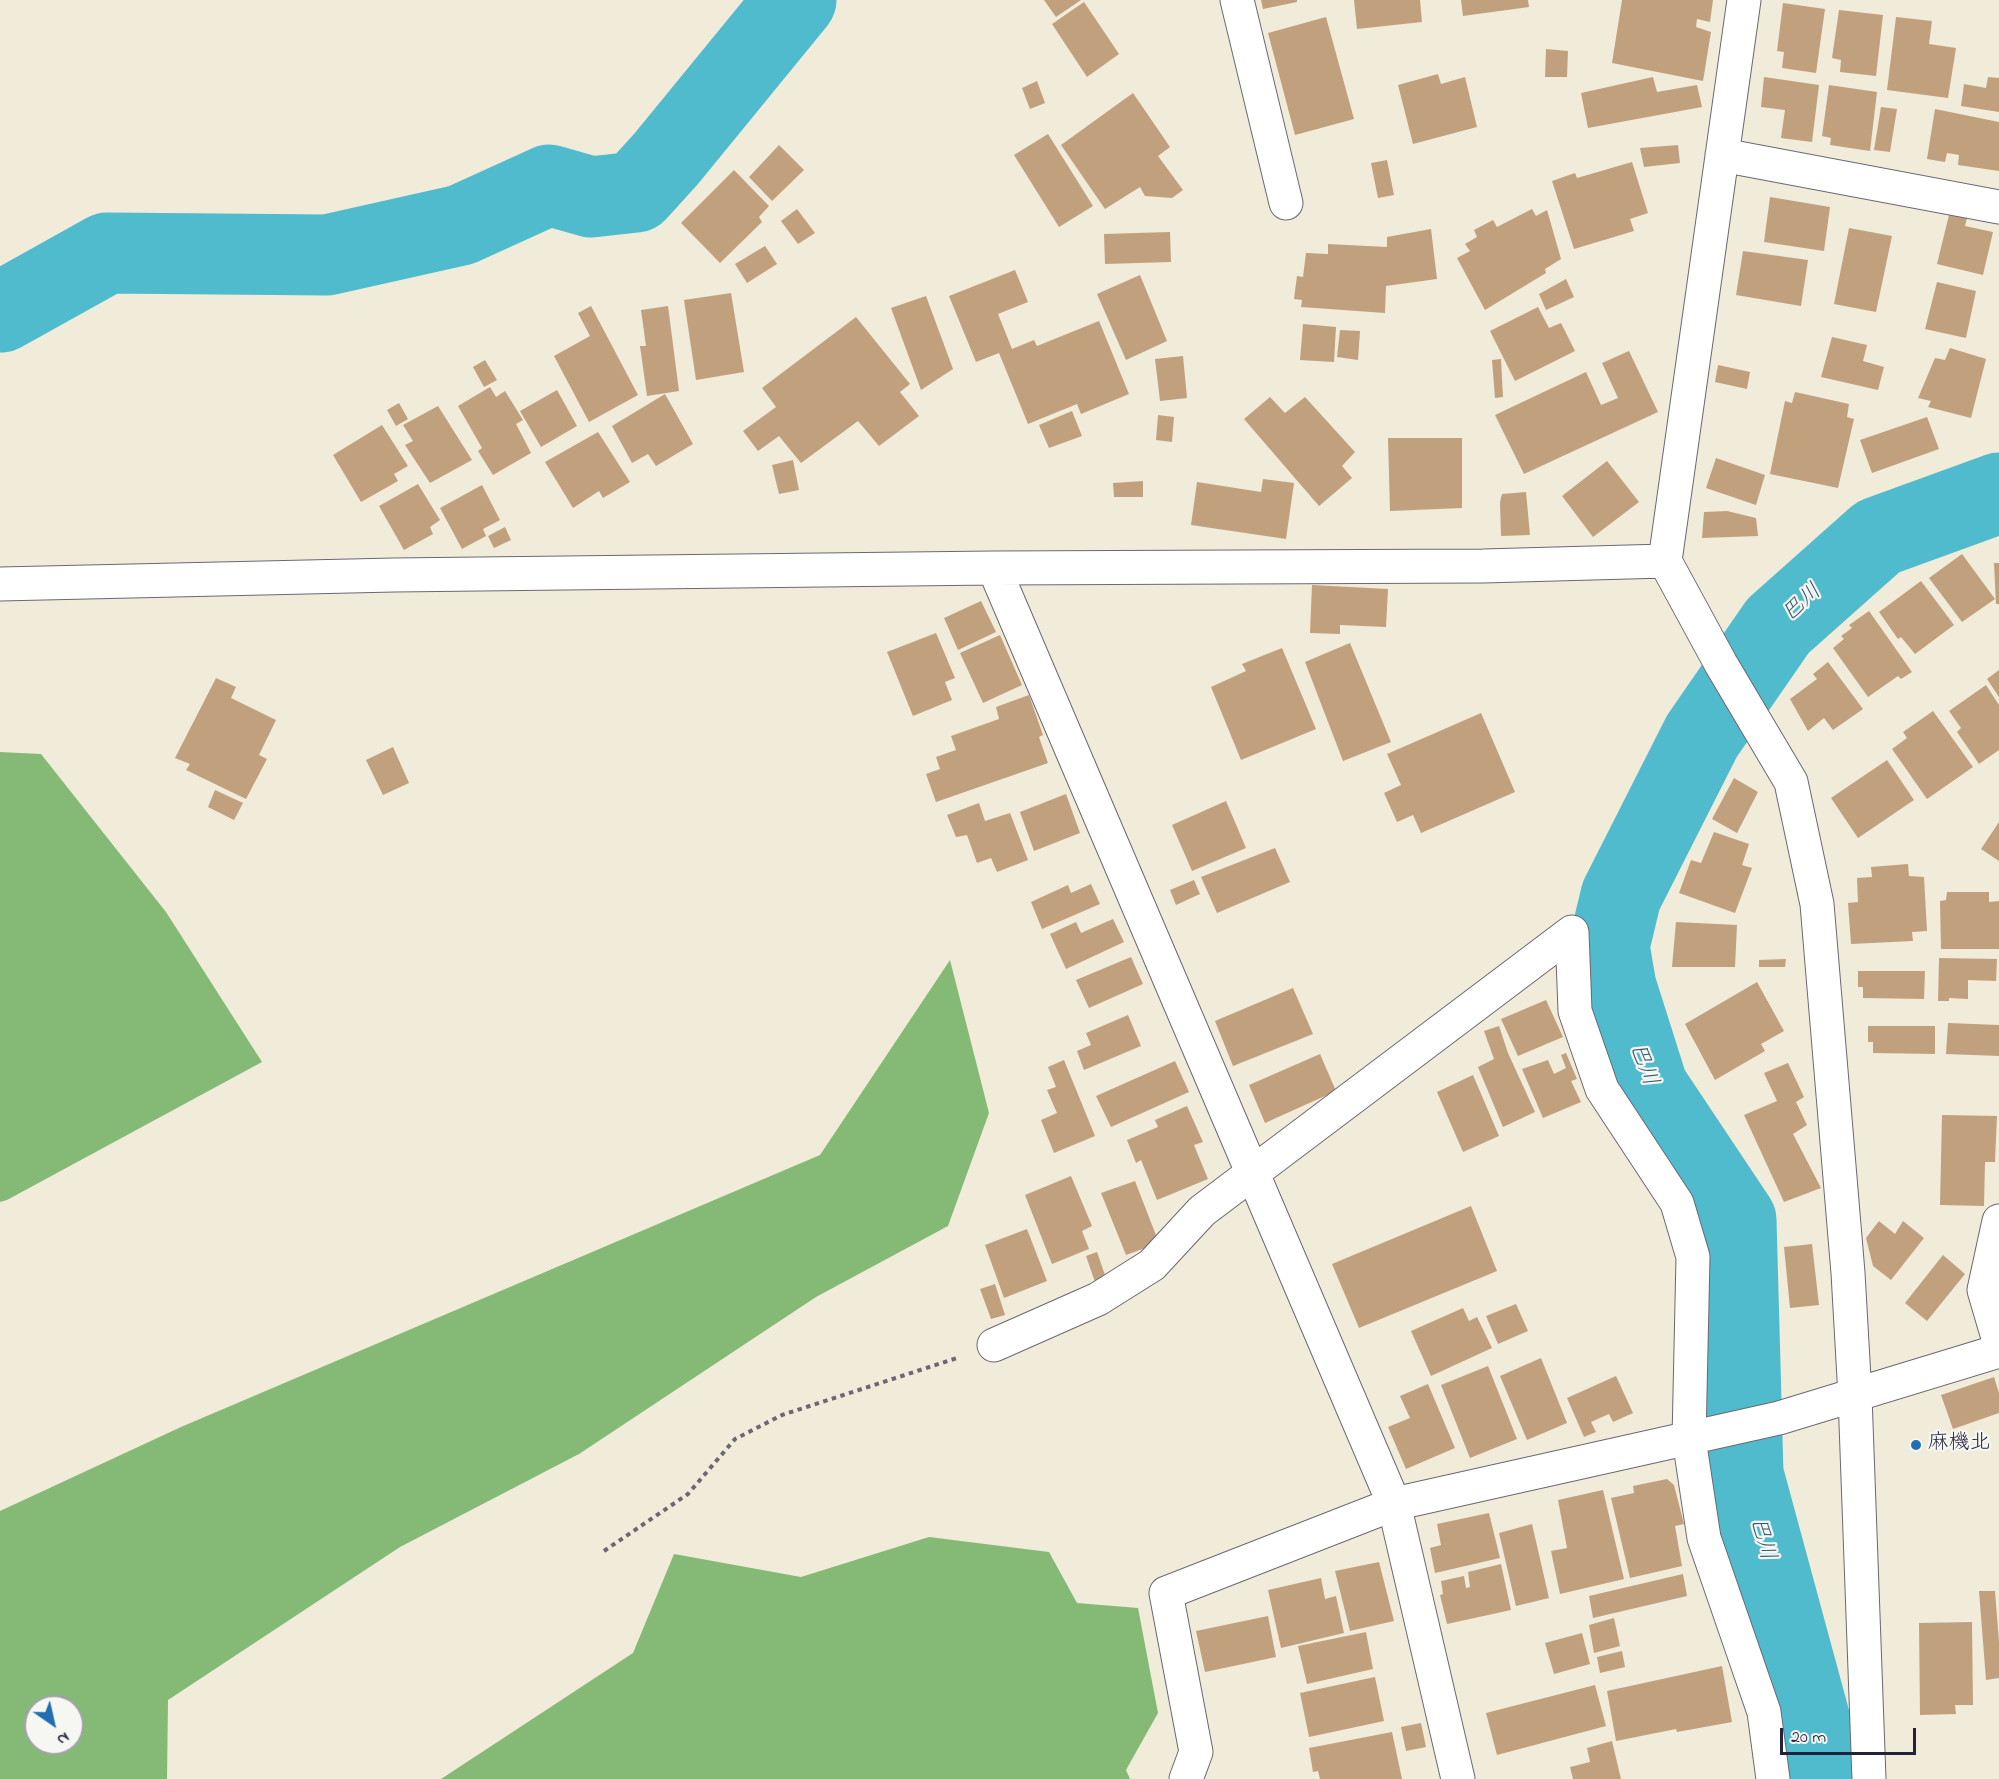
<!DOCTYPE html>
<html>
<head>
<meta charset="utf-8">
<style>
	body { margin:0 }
	#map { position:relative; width:1999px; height:1779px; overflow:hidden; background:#f1ebda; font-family:"Indie Flower",sans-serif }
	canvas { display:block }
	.north { position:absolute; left:24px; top:1695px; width:60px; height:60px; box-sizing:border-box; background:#f6f6f2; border:2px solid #a1a1a9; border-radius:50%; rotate:146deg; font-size:16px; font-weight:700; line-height:24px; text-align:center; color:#22223b }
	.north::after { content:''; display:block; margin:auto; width:21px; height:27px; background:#1f6fb2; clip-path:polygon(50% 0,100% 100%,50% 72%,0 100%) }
	.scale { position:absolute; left:1780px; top:1728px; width:136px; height:27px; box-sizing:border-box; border:3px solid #22223b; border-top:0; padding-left:8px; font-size:18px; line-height:21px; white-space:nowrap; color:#22223b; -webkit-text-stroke:4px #f6f6f2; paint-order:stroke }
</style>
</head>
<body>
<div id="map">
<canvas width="1999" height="1779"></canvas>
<div class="north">N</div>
<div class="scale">20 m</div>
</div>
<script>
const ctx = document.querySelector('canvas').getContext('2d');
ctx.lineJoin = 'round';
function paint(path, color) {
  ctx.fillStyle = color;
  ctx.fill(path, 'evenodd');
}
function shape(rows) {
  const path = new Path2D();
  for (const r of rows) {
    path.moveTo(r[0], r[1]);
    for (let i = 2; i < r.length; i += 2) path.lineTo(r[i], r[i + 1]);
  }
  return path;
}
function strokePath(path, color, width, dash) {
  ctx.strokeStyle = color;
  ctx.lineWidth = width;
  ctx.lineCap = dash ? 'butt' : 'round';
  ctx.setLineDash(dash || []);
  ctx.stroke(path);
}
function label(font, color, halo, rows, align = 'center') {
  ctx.font = font + ' "Indie Flower","Klee One",sans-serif';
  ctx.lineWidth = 4.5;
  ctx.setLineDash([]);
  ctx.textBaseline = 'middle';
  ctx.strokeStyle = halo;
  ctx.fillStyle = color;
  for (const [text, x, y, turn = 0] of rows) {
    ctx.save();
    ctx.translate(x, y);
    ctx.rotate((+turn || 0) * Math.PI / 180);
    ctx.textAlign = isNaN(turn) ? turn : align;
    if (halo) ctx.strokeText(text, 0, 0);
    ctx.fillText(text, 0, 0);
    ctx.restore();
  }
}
const forest = shape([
	[0,752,41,754,166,912,262,1062,7,1200,0,1202],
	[950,960,989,1113,948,1226,816,1297,579,1454,400,1547,168,1700,167,1779,0,1779,0,1511,181,1427,820,1155],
	[36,1707,72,1707,72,1743,36,1743],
	[929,1537,1049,1552,1077,1603,1138,1608,1158,1713,1126,1770,1130,1779,441,1779,633,1653,674,1554,801,1577]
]);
const river = shape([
	[1,312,107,253,327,255,461,225,549,185,591,197,636,192,666,159,796,0],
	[1814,1779,1813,1732,1743,1474,1736,1220,1648,1088,1616,987,1609,946,1621,896,1702,736,1778,626,1878,537,1999,493]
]);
const building = shape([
	[1044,0,1081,0,1056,17],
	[1261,0,1297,0,1297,2,1263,9],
	[1354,0,1420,0,1422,22,1357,29],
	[1461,0,1528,0,1529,7,1463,16],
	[1622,0,1713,0,1710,22,1697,19,1696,27,1711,32,1703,81,1612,63],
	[1084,2,1119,54,1087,77,1052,24],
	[1783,3,1825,9,1816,73,1782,68,1784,52,1777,51],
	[1839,10,1883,15,1876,76,1840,72,1841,60,1832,58],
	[1326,17,1354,119,1295,135,1268,33],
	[1896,17,1932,21,1929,44,1956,48,1948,98,1887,90],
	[1546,49,1568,51,1567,77,1545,77],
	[1438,74,1441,84,1465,77,1477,127,1413,144,1398,85],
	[1653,77,1657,92,1697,85,1702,107,1588,128,1581,93],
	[1764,77,1819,85,1812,142,1781,138,1785,110,1761,107],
	[1988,77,1999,78,1999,112,1961,106,1964,84,1986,88],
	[1037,81,1045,103,1030,109,1022,88],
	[1829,85,1877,92,1870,151,1830,145,1831,138,1822,136],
	[1133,93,1170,147,1158,156,1183,190,1172,198,1145,196,1140,187,1105,209,1061,145],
	[1881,107,1897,109,1890,152,1874,150],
	[1935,109,1999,122,1999,171,1958,165,1959,155,1947,153,1945,162,1927,159],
	[1048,134,1093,206,1059,227,1014,155],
	[779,145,804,170,772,201,749,177],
	[1678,145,1680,163,1644,167,1640,148],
	[1387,160,1394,195,1378,198,1371,163],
	[1632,162,1648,213,1630,219,1634,231,1574,249,1552,181,1575,173,1577,178],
	[734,170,769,206,759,217,762,222,720,263,681,223],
	[1770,197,1830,207,1824,251,1764,242],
	[797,209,815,233,798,244,781,221],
	[1532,209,1536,216,1547,210,1561,259,1545,269,1546,273,1485,310,1457,258,1470,251,1465,244,1477,237,1474,230,1493,220,1497,227],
	[1949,215,1967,218,1965,226,1993,232,1983,275,1937,264],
	[1849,228,1892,236,1876,312,1834,304],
	[1431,229,1437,279,1386,286,1385,313,1301,307,1302,300,1294,299,1297,276,1303,277,1306,253,1328,254,1328,244,1387,247,1387,237],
	[1170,232,1171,262,1105,264,1104,234],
	[765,246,777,264,747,283,735,264],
	[1743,251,1808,260,1801,306,1736,295],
	[1015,270,1028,302,998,314,1012,349,1034,340,1037,346,1099,321,1129,394,1081,414,1077,404,1028,424,999,353,976,362,949,296],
	[1140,275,1167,341,1126,360,1097,294],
	[1566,279,1574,297,1546,310,1539,294],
	[1937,282,1976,291,1966,338,1925,329],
	[731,293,744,372,696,380,684,300],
	[926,296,953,369,921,390,891,308],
	[591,306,638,395,589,422,554,356,590,336,578,313],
	[668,306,679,391,647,396,640,346,646,346,641,310],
	[1538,307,1549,328,1561,323,1575,351,1515,381,1490,331],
	[856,317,910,384,900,392,919,416,879,446,858,421,801,463,779,436,758,451,743,431,776,407,762,388],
	[1303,324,1336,327,1334,362,1300,360],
	[1340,330,1360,331,1358,360,1337,357],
	[1832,337,1867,345,1863,361,1884,367,1878,390,1821,377],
	[1950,348,1986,359,1971,418,1928,407,1931,401,1918,398,1935,358,1945,360],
	[1629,351,1658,412,1524,474,1495,415,1586,372,1601,405,1618,398,1602,363],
	[1183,356,1187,398,1160,401,1155,359],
	[1501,359,1503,397,1495,398,1492,360],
	[485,360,497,380,484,387,473,367],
	[1718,365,1750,372,1747,389,1715,382],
	[490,387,496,397,505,391,523,420,516,424,531,453,493,475,478,451,482,448,458,406],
	[557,390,577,426,541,447,520,411],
	[1795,392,1849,404,1847,417,1854,419,1838,488,1770,474,1785,401,1792,403],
	[665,394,693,444,656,466,648,454,632,463,612,426],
	[1270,397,1285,413,1305,397,1355,452,1342,466,1352,478,1319,506,1244,419],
	[399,403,408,419,396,426,387,410],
	[438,406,472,460,430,483,405,445,413,441,403,425],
	[1072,411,1082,436,1049,448,1039,425],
	[1158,415,1174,417,1172,442,1156,440],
	[1927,417,1939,449,1872,473,1860,440],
	[382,425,408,466,394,474,398,481,361,502,333,455],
	[598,432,630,482,603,498,599,491,573,508,545,462],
	[1388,438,1462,438,1462,508,1390,511],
	[1716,458,1765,475,1756,505,1706,488],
	[793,460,799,490,779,494,772,465],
	[1607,461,1639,502,1593,537,1562,496],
	[1263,479,1294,483,1286,539,1191,525,1197,482,1261,492],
	[1143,481,1143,497,1114,497,1113,483],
	[418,484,440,520,430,527,433,534,404,550,379,506],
	[482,485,500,520,483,529,486,536,462,549,440,508],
	[1526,492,1530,535,1501,536,1500,502,1502,494],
	[1727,511,1756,518,1758,536,1702,538,1704,512],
	[505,527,511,540,494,548,488,536],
	[1962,554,1995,599,1962,622,1929,578],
	[1994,563,1999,563,1999,604,1996,604],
	[1921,581,1954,625,1915,654,1901,637,1898,639,1879,612],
	[1312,585,1388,589,1386,627,1340,625,1340,634,1310,633],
	[981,601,996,632,958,650,944,618],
	[1869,611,1912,672,1901,679,1898,676,1868,697,1833,648,1844,639,1841,636,1852,628,1849,625],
	[936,633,955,678,945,682,952,700,913,716,887,652],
	[1000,635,1022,685,983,703,960,653],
	[1350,643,1391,742,1343,761,1305,662],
	[1282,648,1316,729,1241,760,1211,687,1246,671,1242,664],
	[1828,662,1863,709,1833,730,1824,718,1808,731,1790,699,1817,679,1813,674],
	[1999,670,1999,697,1987,679],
	[216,678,236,687,231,698,276,720,259,755,267,759,246,799,186,770,190,764,175,758],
	[1986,685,1999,705,1999,750,1979,764,1957,732,1961,728,1949,711],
	[1029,695,1043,735,1039,737,1048,763,936,802,926,774,940,769,936,757,956,750,951,736,999,719,996,707],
	[1933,711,1973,767,1927,799,1892,749,1907,738,1903,732],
	[1481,713,1515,792,1421,833,1413,815,1397,822,1384,793,1401,785,1387,754],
	[393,747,409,783,383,795,366,760],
	[1887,760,1914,800,1858,838,1831,798],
	[1734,778,1758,792,1737,833,1712,819],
	[215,790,243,803,234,820,208,807],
	[1066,794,1080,833,1034,851,1020,812],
	[1226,801,1246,848,1192,871,1172,825],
	[979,803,985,821,1010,813,1028,860,997,872,991,858,977,863,967,835,956,837,947,815],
	[1999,822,1999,861,1981,849],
	[1714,832,1749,844,1742,865,1752,868,1735,913,1679,893,1691,860,1701,863],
	[1275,848,1290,882,1217,913,1201,877],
	[1908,864,1909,876,1924,877,1927,931,1912,932,1913,941,1851,944,1848,903,1858,902,1857,878,1872,877,1871,867],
	[1194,880,1200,894,1176,905,1170,890],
	[1091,884,1100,904,1042,929,1031,902,1068,885,1071,893],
	[1947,892,1989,892,1989,902,1999,901,1999,949,1941,949,1940,901,1946,900],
	[1113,919,1124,942,1066,969,1050,934,1076,922,1081,933],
	[1676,922,1737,925,1735,967,1672,967],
	[1131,957,1143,984,1089,1008,1076,980],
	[1939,958,1997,959,1996,981,1968,980,1968,999,1949,998,1949,1001,1938,1001],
	[1786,959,1785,967,1759,967,1759,960],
	[1858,971,1925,971,1924,999,1863,998,1863,987,1858,987],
	[1757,982,1784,1031,1761,1044,1765,1051,1715,1080,1685,1024],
	[1293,988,1313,1034,1233,1066,1215,1021],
	[1546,1000,1563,1037,1518,1056,1501,1019],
	[1128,1015,1141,1046,1084,1070,1077,1051,1091,1045,1086,1033],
	[1948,1023,1999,1025,1999,1056,1946,1054],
	[1499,1026,1508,1053,1535,1112,1503,1127,1478,1067,1494,1059,1484,1031],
	[1868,1026,1935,1026,1935,1054,1873,1053,1873,1042,1868,1042],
	[1566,1053,1577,1079,1571,1081,1581,1102,1543,1118,1522,1069,1548,1060,1554,1074,1566,1068,1561,1055],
	[1320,1054,1336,1091,1265,1123,1249,1085],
	[1064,1060,1095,1136,1054,1153,1041,1120,1057,1113,1047,1090,1056,1087,1048,1067],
	[1175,1061,1189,1092,1111,1127,1096,1096],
	[1788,1063,1804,1097,1796,1102,1807,1125,1793,1134,1821,1188,1784,1202,1744,1115,1777,1101,1764,1073],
	[1473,1075,1499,1136,1463,1152,1437,1092],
	[1187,1106,1203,1142,1194,1145,1208,1179,1157,1200,1141,1160,1136,1163,1127,1140,1158,1127,1155,1120],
	[1942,1115,1997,1116,1995,1162,1985,1162,1984,1206,1940,1205],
	[1071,1176,1092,1226,1082,1231,1089,1249,1052,1264,1025,1195],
	[1135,1181,1159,1243,1126,1255,1101,1193],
	[1471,1206,1497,1271,1359,1328,1332,1264],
	[1879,1221,1895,1234,1903,1221,1924,1238,1891,1280,1873,1266,1866,1238],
	[1027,1229,1047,1281,1004,1298,985,1245],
	[1812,1244,1819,1305,1790,1308,1784,1247],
	[1097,1252,1106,1278,1095,1282,1086,1256],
	[1943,1255,1965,1274,1927,1321,1905,1303],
	[995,1284,1005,1315,991,1319,980,1289],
	[1516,1304,1528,1331,1498,1344,1486,1316],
	[1463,1308,1469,1321,1477,1317,1492,1348,1431,1376,1411,1331],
	[1541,1358,1567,1423,1527,1440,1500,1376],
	[1488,1366,1517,1439,1470,1458,1441,1385],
	[1616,1376,1633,1413,1613,1422,1609,1414,1591,1422,1596,1432,1584,1437,1567,1398],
	[1994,1377,1999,1393,1999,1413,1953,1429,1941,1395],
	[1428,1384,1455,1448,1406,1469,1388,1427,1410,1418,1400,1396],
	[1667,1479,1674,1485,1684,1524,1675,1526,1682,1566,1630,1578,1611,1498,1634,1493,1633,1486],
	[1603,1490,1624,1579,1560,1594,1551,1551,1567,1548,1558,1500],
	[1489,1513,1500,1558,1435,1573,1430,1548,1441,1545,1437,1524],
	[1532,1524,1549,1598,1516,1606,1499,1533],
	[1379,1562,1394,1621,1350,1631,1335,1571],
	[1501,1564,1511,1610,1447,1624,1440,1595,1443,1594,1441,1581,1464,1576,1466,1588,1470,1587,1468,1572],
	[1683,1574,1687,1596,1593,1618,1589,1596],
	[1321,1578,1325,1599,1336,1596,1344,1633,1281,1648,1268,1590],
	[1979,1591,1995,1591,1999,1642,1999,1678,1986,1680],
	[1268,1616,1276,1657,1205,1672,1196,1631],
	[1614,1618,1620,1646,1594,1653,1589,1625],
	[1972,1622,1973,1705,1955,1705,1956,1714,1920,1715,1919,1623],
	[1366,1632,1373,1669,1307,1684,1298,1646],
	[1582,1633,1590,1664,1554,1674,1545,1643],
	[1622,1651,1625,1667,1600,1673,1597,1657],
	[1722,1666,1732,1722,1677,1732,1676,1729,1616,1741,1607,1691],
	[1375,1677,1384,1721,1309,1737,1300,1693],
	[1595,1685,1606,1726,1497,1755,1486,1713],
	[1421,1723,1426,1747,1406,1751,1401,1727],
	[1392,1732,1402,1779,1320,1779,1318,1771,1313,1772,1309,1748],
	[1612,1741,1621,1779,1573,1779,1570,1767,1590,1762,1587,1748]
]);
const path = shape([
	[604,1551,688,1494,735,1439,782,1415,957,1358]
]);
const street = shape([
	[1237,0,1286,203],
	[1744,0,1665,561,1721,664,1791,782,1817,904,1848,1273,1855,1396,1869,1779],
	[1722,155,1999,207],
	[994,568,1394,1504,1458,1779],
	[0,584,394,575,994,568,1483,566,1665,561],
	[1999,1221,1984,1290,1999,1341],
	[994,1345,1098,1299,1152,1265,1202,1211,1572,932,1575,1011,1602,1089,1677,1203,1693,1257,1689,1439,1704,1538,1764,1712,1773,1779],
	[1186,1779,1196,1752,1166,1593,1394,1504,1779,1418,1999,1351]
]);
const markers = [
	[1916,1445,6,"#1f6fb2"]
];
const poiNames = [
	["麻機北",1928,1445]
];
const waterNames = [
	["巴川",1803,604,-42],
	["巴川",1642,1065,70],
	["巴川",1761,1539,75]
];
paint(forest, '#84ba76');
strokePath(river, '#51bbce', 81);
paint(building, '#c1a07e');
strokePath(street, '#6a6873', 35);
strokePath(path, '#6a6873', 4, [4.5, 4.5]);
strokePath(street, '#fff', 33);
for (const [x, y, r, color] of markers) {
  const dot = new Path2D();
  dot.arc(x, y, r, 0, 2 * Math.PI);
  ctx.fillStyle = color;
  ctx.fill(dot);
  strokePath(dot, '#f6f6f2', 2);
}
label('21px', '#22223b', '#f6f6f2', poiNames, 'left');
label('italic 22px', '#32586e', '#f6f6f2', waterNames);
</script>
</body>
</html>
